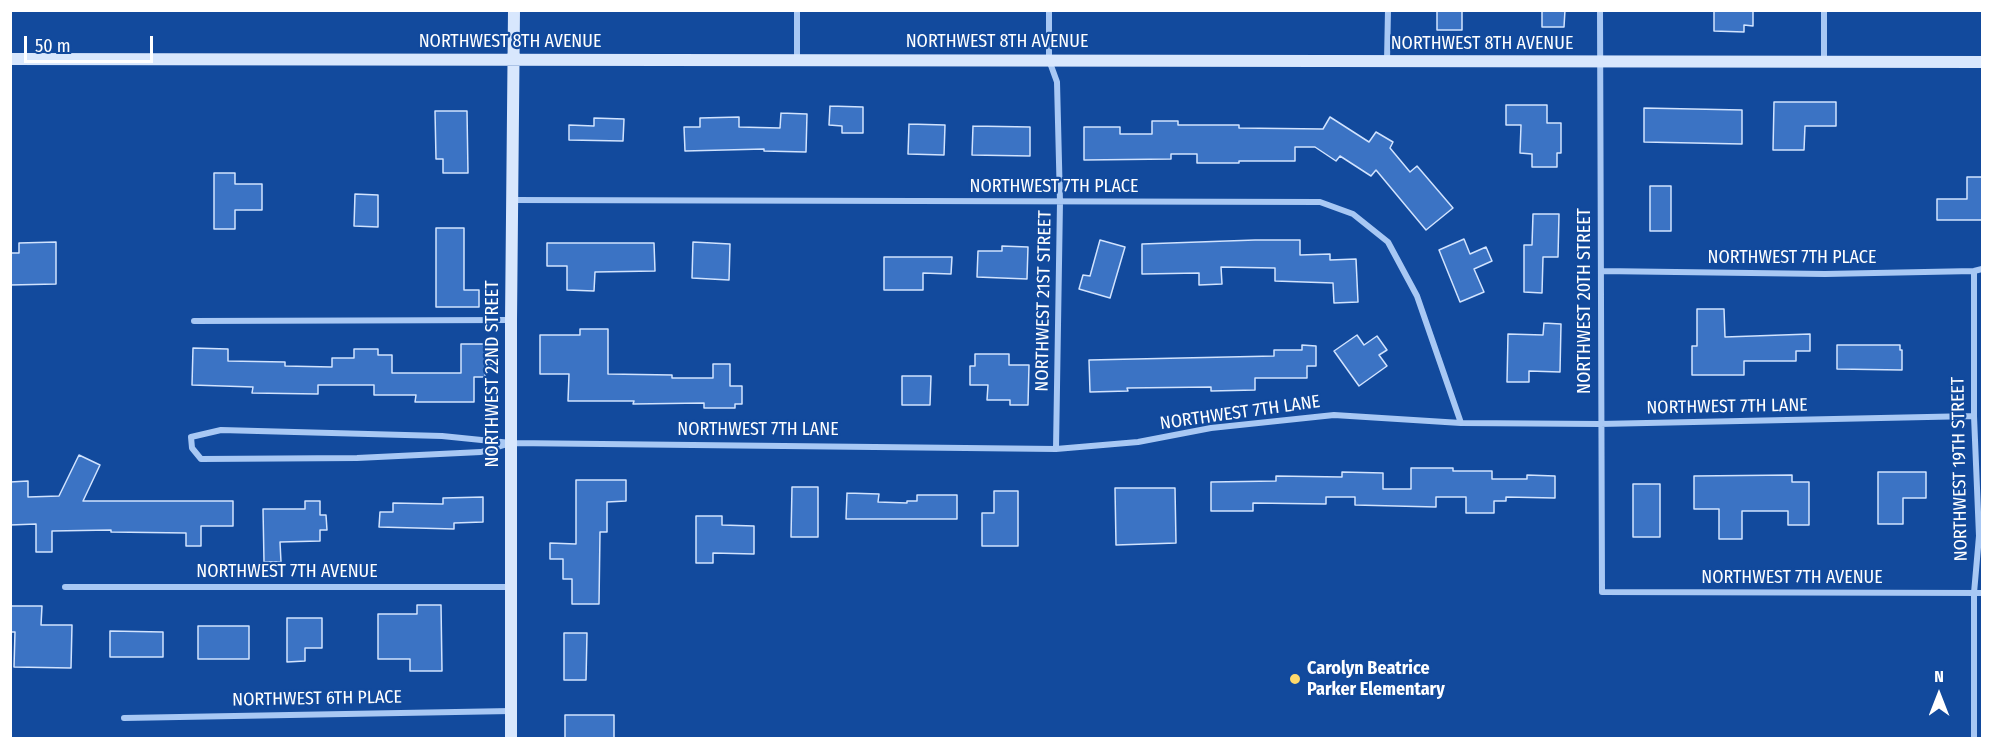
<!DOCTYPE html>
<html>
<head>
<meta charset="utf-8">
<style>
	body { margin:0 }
	#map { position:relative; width:1993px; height:749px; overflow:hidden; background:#124a9d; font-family:"Fira Sans Condensed",sans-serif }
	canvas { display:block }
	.frame { position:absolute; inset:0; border:12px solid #fff; pointer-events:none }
	.north { position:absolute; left:1909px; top:665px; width:60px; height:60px; -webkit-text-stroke:4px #124a9d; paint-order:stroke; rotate:0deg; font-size:16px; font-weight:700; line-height:24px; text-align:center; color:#fff }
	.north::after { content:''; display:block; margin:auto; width:21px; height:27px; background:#fff; clip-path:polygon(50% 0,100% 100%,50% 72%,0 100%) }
	.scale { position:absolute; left:24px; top:36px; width:129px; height:27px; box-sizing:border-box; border:3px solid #fff; border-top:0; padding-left:8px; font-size:18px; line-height:21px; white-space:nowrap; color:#fff; -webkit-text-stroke:4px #124a9d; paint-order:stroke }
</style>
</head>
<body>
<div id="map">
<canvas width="1993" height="749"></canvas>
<div class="frame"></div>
<div class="north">N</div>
<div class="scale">50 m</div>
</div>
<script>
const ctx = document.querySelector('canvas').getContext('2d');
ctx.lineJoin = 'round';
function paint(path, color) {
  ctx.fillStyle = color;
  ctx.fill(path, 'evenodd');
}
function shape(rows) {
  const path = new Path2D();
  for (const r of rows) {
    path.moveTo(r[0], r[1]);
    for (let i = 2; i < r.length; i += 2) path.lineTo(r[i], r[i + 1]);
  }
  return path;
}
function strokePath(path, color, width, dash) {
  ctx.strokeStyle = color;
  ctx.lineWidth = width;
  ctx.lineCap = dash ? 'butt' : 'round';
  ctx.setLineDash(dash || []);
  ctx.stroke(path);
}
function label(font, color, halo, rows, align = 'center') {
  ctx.font = font + ' "Fira Sans Condensed",sans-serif';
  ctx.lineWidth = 4.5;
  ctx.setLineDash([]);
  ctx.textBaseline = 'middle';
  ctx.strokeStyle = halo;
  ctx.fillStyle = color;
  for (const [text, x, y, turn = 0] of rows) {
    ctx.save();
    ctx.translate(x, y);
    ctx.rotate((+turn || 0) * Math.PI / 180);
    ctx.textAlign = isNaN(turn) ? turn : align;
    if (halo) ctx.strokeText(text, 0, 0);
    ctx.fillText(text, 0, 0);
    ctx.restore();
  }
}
const building = shape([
	[1437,10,1462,10,1462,30,1437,30,1437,10],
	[1542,10,1565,10,1564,27,1542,27,1542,10],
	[1714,10,1753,10,1753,26,1744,25,1744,32,1714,31,1714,10],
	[1774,102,1836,102,1836,126,1805,126,1804,150,1773,150,1774,102],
	[1506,105,1547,105,1547,123,1561,123,1561,153,1557,153,1557,167,1532,167,1532,154,1520,153,1521,125,1506,125,1506,105],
	[830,106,863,107,863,133,842,133,842,126,829,125,830,106],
	[1644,108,1742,110,1742,144,1644,142,1644,108],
	[435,111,467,111,468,173,443,173,443,159,436,159,435,111],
	[781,113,807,114,806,152,764,151,764,149,685,151,684,127,700,127,700,118,739,117,739,127,780,128,781,113],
	[1330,117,1369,142,1376,132,1393,142,1390,148,1410,172,1417,166,1453,208,1426,230,1376,170,1371,176,1340,156,1336,161,1315,147,1295,147,1295,161,1239,161,1239,163,1197,163,1197,154,1171,154,1171,159,1084,160,1084,127,1120,127,1120,134,1152,134,1152,121,1178,121,1178,125,1239,125,1239,128,1323,129,1330,117],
	[594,118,624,119,623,141,569,140,569,125,594,126,594,118],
	[909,124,945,125,944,155,908,154,909,124],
	[973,126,1030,127,1030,156,972,155,973,126],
	[214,173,235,173,235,184,262,184,262,210,235,210,235,229,214,229,214,173],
	[1967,177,1983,177,1983,220,1937,220,1937,199,1967,199,1967,177],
	[1650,186,1671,186,1671,231,1650,231,1650,186],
	[355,194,378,195,378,227,354,226,355,194],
	[1533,214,1559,214,1558,257,1543,257,1542,293,1524,292,1524,245,1532,245,1533,214],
	[436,228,464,228,464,290,479,290,479,307,436,307,436,228],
	[1464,239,1470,254,1486,247,1492,261,1474,269,1484,292,1460,302,1439,250,1464,239],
	[1100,240,1125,247,1110,298,1079,289,1083,275,1090,276,1100,240],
	[1255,240,1300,240,1300,255,1330,254,1330,260,1356,259,1358,302,1334,303,1333,283,1275,281,1275,268,1221,267,1222,284,1199,285,1199,273,1142,274,1142,244,1255,240],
	[56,242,56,284,10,285,10,253,19,253,19,243,56,242],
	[693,242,730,244,729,280,692,278,693,242],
	[547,243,654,243,655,271,595,272,594,291,567,290,567,266,547,266,547,243],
	[1002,246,1028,247,1027,279,977,277,978,251,1002,251,1002,246],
	[884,257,952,257,951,274,923,273,923,290,884,290,884,257],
	[1697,309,1724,309,1725,337,1810,334,1810,351,1796,351,1796,361,1744,361,1744,375,1692,375,1692,346,1697,346,1697,309],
	[1544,323,1561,324,1560,372,1529,371,1529,382,1507,382,1508,334,1543,335,1544,323],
	[580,329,608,329,608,374,672,375,672,378,713,378,713,364,730,364,730,386,742,386,742,404,735,404,735,408,704,408,704,403,633,404,634,401,568,401,569,374,540,374,540,335,580,335,580,329],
	[1357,335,1364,345,1377,336,1387,350,1379,355,1387,366,1359,386,1334,351,1357,335],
	[461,344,493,344,492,365,486,365,485,377,474,377,474,402,415,402,416,395,374,395,374,385,318,385,318,394,252,393,253,387,192,385,193,348,228,349,228,361,285,362,285,366,332,367,332,358,354,358,354,349,378,349,378,355,392,355,392,373,461,373,461,344],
	[1302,345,1316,346,1316,366,1307,366,1307,378,1255,378,1255,390,1211,391,1211,387,1127,388,1128,391,1090,392,1089,360,1274,356,1274,350,1302,350,1302,345],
	[1837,345,1900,345,1900,350,1902,350,1902,370,1837,369,1837,345],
	[975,354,1009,354,1009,365,1029,365,1028,405,1010,405,1010,400,987,400,988,385,970,385,970,366,975,366,975,354],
	[902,376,931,376,930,405,902,405,902,376],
	[79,455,100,465,83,501,233,501,233,526,201,526,201,546,186,546,186,533,111,532,111,530,52,531,52,552,36,552,36,524,10,525,10,482,28,481,28,497,59,496,79,455],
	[1411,468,1453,468,1453,471,1492,471,1492,479,1527,479,1527,475,1555,476,1555,498,1506,497,1506,501,1494,501,1494,513,1466,513,1466,497,1436,497,1436,507,1355,505,1355,497,1326,497,1326,504,1253,503,1253,511,1211,511,1211,482,1276,481,1276,476,1342,477,1342,472,1383,473,1383,489,1411,489,1411,468],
	[1878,472,1926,472,1926,498,1903,498,1903,524,1878,524,1878,472],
	[1792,475,1792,482,1809,482,1809,525,1788,525,1788,511,1742,511,1742,539,1719,539,1719,509,1694,509,1694,476,1792,475],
	[576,480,626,480,626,501,607,502,607,532,600,532,599,604,572,604,572,579,563,579,563,559,550,559,550,543,576,544,576,480],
	[1633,484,1660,484,1660,537,1633,537,1633,484],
	[792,487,818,487,818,537,791,537,792,487],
	[1115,488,1175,488,1176,543,1116,545,1115,488],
	[994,491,1018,491,1018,546,982,546,982,513,994,513,994,491],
	[847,493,879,494,878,502,907,503,907,501,917,501,917,495,957,495,957,519,846,519,847,493],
	[483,497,483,522,454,523,454,529,379,527,380,512,393,512,393,503,443,504,443,498,483,497],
	[305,501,320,501,320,515,326,515,327,530,320,530,320,541,280,542,281,562,264,562,263,509,305,509,305,501],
	[696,516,722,516,722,525,754,526,754,554,713,553,713,563,696,563,696,516],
	[417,605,441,605,442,671,410,671,410,659,378,659,378,614,417,614,417,605],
	[10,606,42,606,41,625,72,625,71,668,14,667,15,632,10,632,10,606],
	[287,618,322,618,322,648,305,648,305,661,287,662,287,618],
	[198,626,249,626,249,659,198,659,198,626],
	[110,631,163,632,163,657,110,657,110,631],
	[564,633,587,633,586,680,564,680,564,633],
	[565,715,614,715,614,738,565,738,565,715]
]);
const street = shape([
	[797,10,797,59],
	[1049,10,1049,60,1057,82,1060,202,1056,449],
	[1600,10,1602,592,1982,593],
	[1387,61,1388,10],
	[1824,62,1824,10],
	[512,200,1320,202,1353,214,1388,242,1417,296,1461,423],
	[1601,271,1825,274,1974,271,1982,269],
	[1974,271,1974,416,1979,536,1974,593,1974,738],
	[194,321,511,320],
	[511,443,481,452,357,458,201,459,192,448,191,437,221,430,442,436,511,443,1056,449,1138,442,1211,428,1334,415,1461,423,1600,424,1974,416],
	[65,587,510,587],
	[124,718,511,711]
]);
const secondary = shape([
	[10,59,1982,62],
	[511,738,511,320,514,10]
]);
const markers = [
	[1295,679,6,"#ffda6c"]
];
const streetNames = [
	["NORTHWEST 8TH AVENUE",510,42],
	["NORTHWEST 8TH AVENUE",997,42],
	["NORTHWEST 8TH AVENUE",1482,44],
	["NORTHWEST 7TH PLACE",1054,187],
	["NORTHWEST 7TH PLACE",1792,258],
	["NORTHWEST 21ST STREET",1044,301,-89],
	["NORTHWEST 20TH STREET",1585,301,-90],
	["NORTHWEST 22ND STREET",493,374,-90],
	["NORTHWEST 7TH LANE",1727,407,-1],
	["NORTHWEST 7TH LANE",1240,413,-8],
	["NORTHWEST 7TH LANE",758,430],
	["NORTHWEST 19TH STREET",1960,469,-91],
	["NORTHWEST 7TH AVENUE",287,572],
	["NORTHWEST 7TH AVENUE",1792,578],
	["NORTHWEST 6TH PLACE",317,699,-1]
];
const poiNames = [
	["Carolyn Beatrice",1307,669],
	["Parker Elementary",1307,690]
];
paint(building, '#3b73c4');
strokePath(building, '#d1e3fe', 1.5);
strokePath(street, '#a8c8f4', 6);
strokePath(secondary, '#d8e7fd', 12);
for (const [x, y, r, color] of markers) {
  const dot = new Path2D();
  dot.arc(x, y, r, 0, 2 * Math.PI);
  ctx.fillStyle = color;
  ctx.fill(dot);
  strokePath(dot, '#124a9d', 2);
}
label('18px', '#fff', '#124a9d', streetNames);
label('bold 18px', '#fff', '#124a9d', poiNames, 'left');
</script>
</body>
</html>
